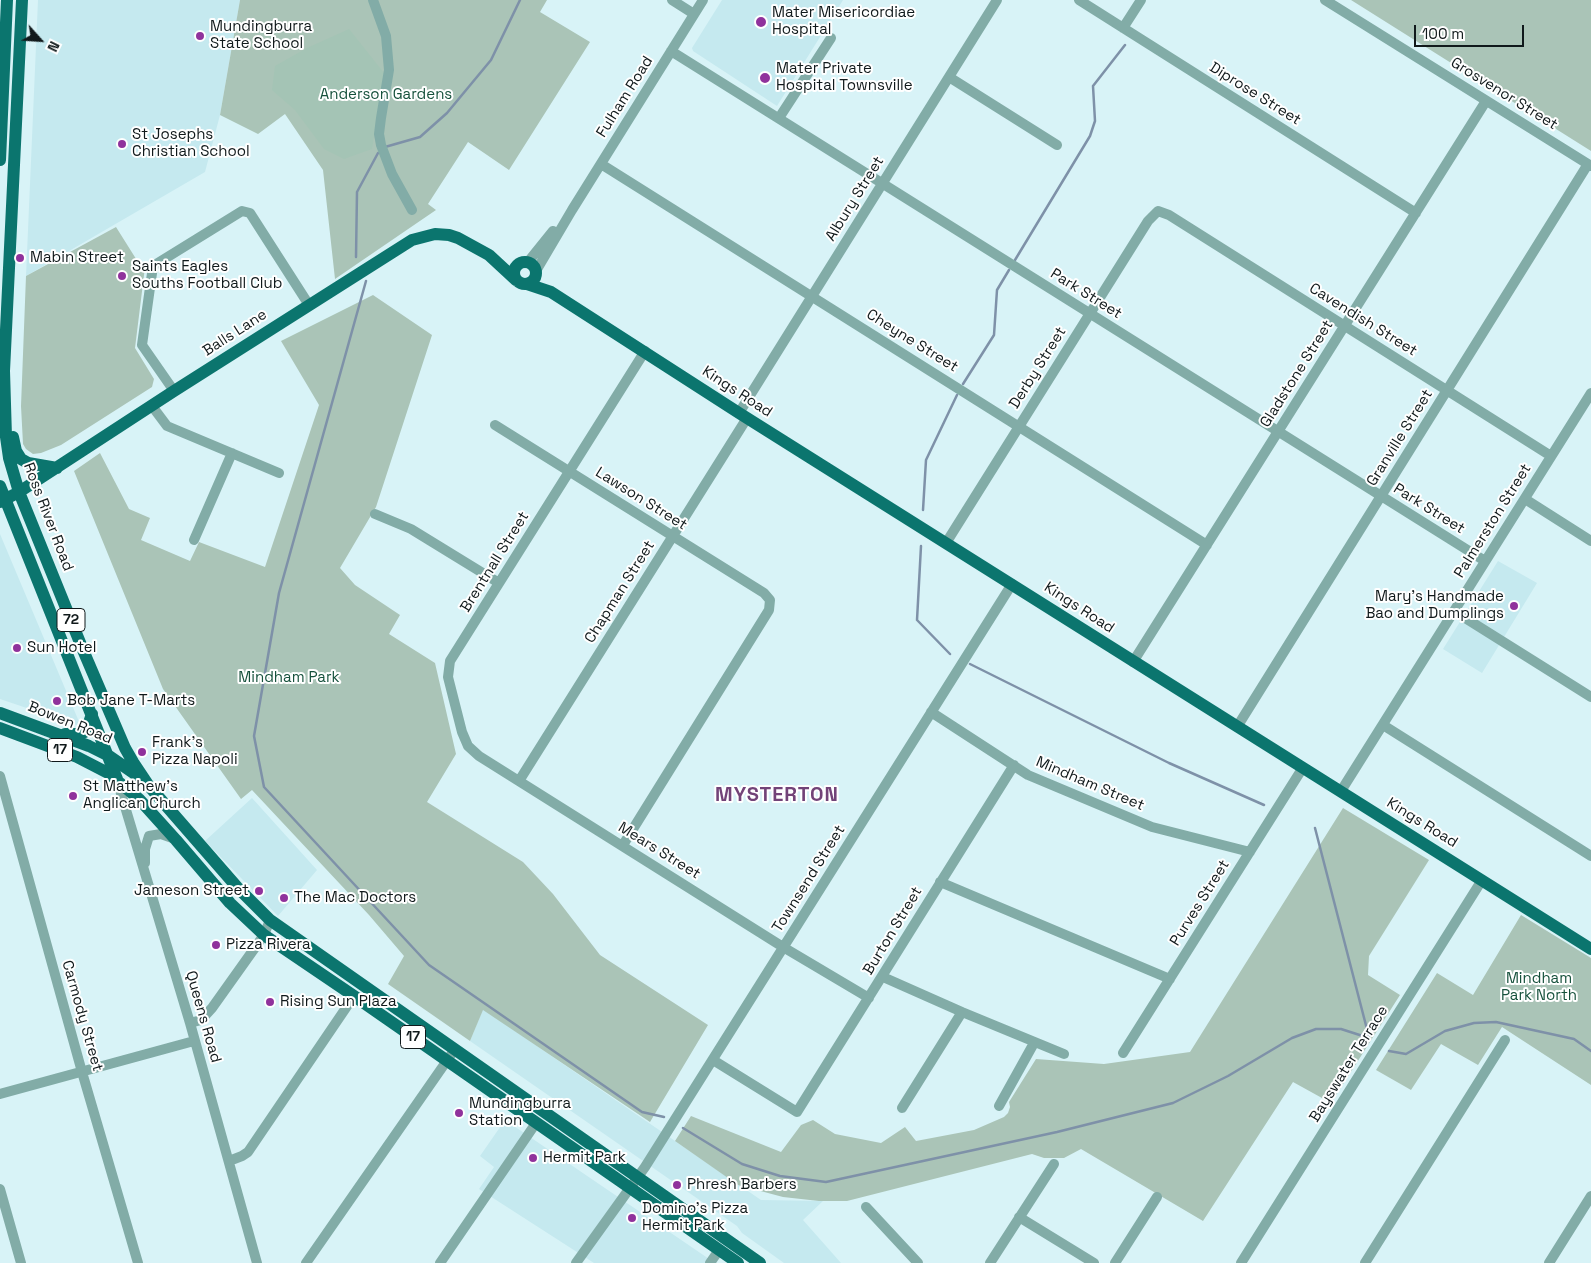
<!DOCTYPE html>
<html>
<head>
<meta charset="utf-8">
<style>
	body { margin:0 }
	#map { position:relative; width:1591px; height:1263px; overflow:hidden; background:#d8f3f7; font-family:"Space Grotesk",sans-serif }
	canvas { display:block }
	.north { position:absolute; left:15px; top:15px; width:50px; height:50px; -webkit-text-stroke:4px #fff; paint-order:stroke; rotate:116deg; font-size:14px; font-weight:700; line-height:20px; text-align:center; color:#10191b }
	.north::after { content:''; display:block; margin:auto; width:18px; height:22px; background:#10191b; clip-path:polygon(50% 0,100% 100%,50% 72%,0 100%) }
	.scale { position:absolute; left:1414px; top:25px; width:110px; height:22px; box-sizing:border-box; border:2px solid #10191b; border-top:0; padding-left:6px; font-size:15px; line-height:18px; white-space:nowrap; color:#10191b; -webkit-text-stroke:4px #fff; paint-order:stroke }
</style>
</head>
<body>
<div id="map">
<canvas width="1591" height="1263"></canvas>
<div class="north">N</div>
<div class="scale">100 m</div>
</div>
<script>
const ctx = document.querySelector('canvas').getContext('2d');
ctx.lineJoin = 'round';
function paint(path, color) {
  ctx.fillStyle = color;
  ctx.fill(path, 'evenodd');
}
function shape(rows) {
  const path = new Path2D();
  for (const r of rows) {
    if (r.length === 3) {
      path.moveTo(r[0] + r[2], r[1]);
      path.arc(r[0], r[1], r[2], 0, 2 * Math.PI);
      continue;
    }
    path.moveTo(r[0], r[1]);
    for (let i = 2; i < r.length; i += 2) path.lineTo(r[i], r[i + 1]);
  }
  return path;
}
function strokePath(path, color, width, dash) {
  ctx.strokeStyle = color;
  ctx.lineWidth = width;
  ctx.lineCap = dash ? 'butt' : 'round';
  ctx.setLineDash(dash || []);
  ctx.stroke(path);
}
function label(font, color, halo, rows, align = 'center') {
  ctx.font = font + ' "Space Grotesk",sans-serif';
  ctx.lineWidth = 4;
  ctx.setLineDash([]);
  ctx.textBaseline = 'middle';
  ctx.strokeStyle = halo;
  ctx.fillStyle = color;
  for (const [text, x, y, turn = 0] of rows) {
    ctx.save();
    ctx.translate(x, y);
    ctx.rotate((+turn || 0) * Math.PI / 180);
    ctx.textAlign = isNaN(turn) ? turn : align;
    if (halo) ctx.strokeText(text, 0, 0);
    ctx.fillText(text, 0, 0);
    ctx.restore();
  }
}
const built = shape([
	[38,0,240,0,220,115,205,172,26,276],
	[722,0,843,0,777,106,693,51,692,48],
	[0,534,80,724,77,725,0,699],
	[1498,561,1537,583,1482,673,1443,649],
	[252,798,317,870,278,916,205,841],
	[483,1009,761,1200,823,1201,803,1220,841,1263,784,1263,742,1233,737,1226,470,1041],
	[505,1120,715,1263,594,1263,479,1189,494,1167,480,1156]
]);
const green = shape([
	[240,0,547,0,540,12,590,42,509,170,468,142,428,204,436,210,335,279,323,170,285,114,258,134,220,115],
	[1351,0,1591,0,1591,151],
	[116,227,138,262,145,267,135,348,154,379,152,387,61,445,41,453,33,454,26,449,23,444,21,406,26,276],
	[373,295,432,335,376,507,340,568,355,585,400,615,389,634,435,663,456,754,427,802,523,862,553,894,600,955,708,1025,650,1122,483,1010,470,1041,388,984,404,956,369,915,252,790,241,799,163,689,74,471,100,453,129,509,150,518,141,540,190,561,199,542,265,567,319,405,281,341],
	[1343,808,1429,860,1369,956,1368,975,1400,995,1331,1103,1293,1082,1203,1221,1081,1149,1064,1158,1044,1158,1032,1154,847,1201,819,1201,783,1197,738,1185,675,1141,691,1116,781,1152,801,1125,813,1120,835,1134,881,1143,905,1127,916,1141,974,1130,1004,1117,1008,1113,1010,1107,1009,1102,1036,1059,1104,1064,1190,1052],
	[1521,915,1591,958,1591,1085,1502,1027,1478,1065,1441,1044,1411,1090,1376,1070,1437,973,1473,995]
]);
const forest = shape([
	[349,29,384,73,372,149,344,159,324,149,295,110,272,90,275,66,307,48]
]);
const stream = shape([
	[385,147,420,137,447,113,491,60,520,0],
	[356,257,357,192,378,153],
	[1015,260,1090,136,1095,121,1093,86,1125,45],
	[366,281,279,593,254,736,264,787,429,965,642,1112,664,1117],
	[963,384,994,335,997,290,1009,270],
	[923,510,926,460,957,395],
	[921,546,917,620,950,654],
	[970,664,1169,763,1264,805],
	[1315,828,1369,1037],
	[1389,1051,1406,1054,1445,1031,1474,1023,1496,1022,1574,1039,1591,1051],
	[683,1128,742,1164,780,1176,826,1182,1057,1132,1173,1103,1228,1076,1292,1038,1316,1029,1341,1029,1369,1038]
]);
const minor = shape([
	[373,0,386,36,389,70,381,118,379,134,381,145,392,174,412,210],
	[672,0,694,14],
	[1079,0,1416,213],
	[1325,0,1591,166],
	[1123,28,1141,0],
	[671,51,1485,561],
	[949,77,1057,145],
	[779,118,831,38],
	[601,164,1207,545],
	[528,262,553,231],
	[536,271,572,210,703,0],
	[645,351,450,661,448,677,462,732,468,746,479,756,783,947,869,998],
	[174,391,142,345,153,266,242,211,250,213,309,305],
	[152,406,167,426,279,473],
	[739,413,997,0],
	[495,425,764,593,770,600,769,610,623,845],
	[1525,499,1591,541],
	[375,514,411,529,499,583],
	[194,540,232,453],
	[946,543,1148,221,1158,211,1169,215,1551,456],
	[1454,611,1591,697],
	[1133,662,1486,101],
	[931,712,1028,775,1152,827,1250,852],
	[1383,725,1591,856],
	[1237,727,1588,164],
	[0,776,82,1072,138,1263],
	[117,780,190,1023,257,1263],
	[519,781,747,418],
	[1341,791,1591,393],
	[145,863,145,849,149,836,161,834,175,839],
	[940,882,1170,979],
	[883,977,962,1012,1064,1054],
	[190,1023,201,1020,212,1008,264,935,270,920],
	[1123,1053,1302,769],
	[713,1060,797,1112,1014,765],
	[0,1094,194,1041],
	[999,1106,1034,1043],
	[902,1108,962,1012],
	[229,1161,242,1156,248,1152,354,996],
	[0,1189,21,1263],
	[866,1207,918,1263],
	[1019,1217,1094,1263],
	[306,1263,455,1049],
	[440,1263,536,1123],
	[576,1263,645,1167,1012,584],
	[710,1263,719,1250],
	[990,1263,1054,1164],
	[1115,1263,1157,1197],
	[1241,1263,1482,880],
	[1365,1263,1505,1040],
	[1549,1263,1591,1196]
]);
const major = shape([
	[22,0,4,371,6,437,9,458,19,492,83,650,125,748,133,762,149,786,237,887,270,920,760,1263],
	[0,160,7,0],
	[525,273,11],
	[527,284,551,292,739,413,1591,949],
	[13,437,16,451,21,459,28,463,57,468],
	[0,486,117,779],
	[0,502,19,492,174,391,412,240,435,234,449,235,458,238,489,255,516,280],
	[0,713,89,746,109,756,138,776],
	[0,728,77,757,108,773,139,799,176,840,230,903,264,935,354,996,738,1263],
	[65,734,78,734,85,732,87,729,92,714]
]);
const markers = [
	[761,22,6,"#90329c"],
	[200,36,5,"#90329c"],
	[765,78,6,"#90329c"],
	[122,144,5,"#90329c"],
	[20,258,5,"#90329c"],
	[122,276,5,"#90329c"],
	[1514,606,5,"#90329c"],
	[17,648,5,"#90329c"],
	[57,701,5,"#90329c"],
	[142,752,5,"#90329c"],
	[73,796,5,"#90329c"],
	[259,891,5,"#90329c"],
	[284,898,5,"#90329c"],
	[216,945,5,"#90329c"],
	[270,1002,5,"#90329c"],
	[459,1113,5,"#90329c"],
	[533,1158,5,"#90329c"],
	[677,1185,5,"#90329c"],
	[632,1218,5,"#90329c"]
];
const shields = [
	[71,620,28],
	[60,750,25],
	[413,1037,25]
];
const shieldNames = [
	["72",71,620],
	["17",60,750],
	["17",413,1037]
];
const poiNames = [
	["Mater Misericordiae",772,13],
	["Hospital",772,30],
	["Mundingburra",210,27],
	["State School",210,44],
	["Mater Private",776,69],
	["Hospital Townsville",776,86],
	["St Josephs",132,135],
	["Christian School",132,152],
	["Mabin Street",30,258],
	["Saints Eagles",132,267],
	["Souths Football Club",132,284],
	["Mary's Handmade",1504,597,"right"],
	["Bao and Dumplings",1504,614,"right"],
	["Sun Hotel",27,648],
	["Bob Jane T-Marts",67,701],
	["Frank's",152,743],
	["Pizza Napoli",152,760],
	["St Matthew's",83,787],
	["Anglican Church",83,804],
	["Jameson Street",249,891,"right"],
	["The Mac Doctors",294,898],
	["Pizza Rivera",226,945],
	["Rising Sun Plaza",280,1002],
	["Mundingburra",469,1104],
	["Station",469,1121],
	["Hermit Park",543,1158],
	["Phresh Barbers",687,1185],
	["Domino's Pizza",642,1209],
	["Hermit Park",642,1226]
];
const streetNames = [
	["Diprose Street",1255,94,32],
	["Grosvenor Street",1504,94,32],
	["Fulham Road",625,97,-58],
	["Albury Street",855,199,-58],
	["Park Street",1086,294,32],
	["Cavendish Street",1363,320,32],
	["Balls Lane",235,333,-33],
	["Cheyne Street",912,341,32],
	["Derby Street",1038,368,-58],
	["Gladstone Street",1297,374,-58],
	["Kings Road",737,392,33],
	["Granville Street",1400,438,-58],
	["Lawson Street",641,499,32],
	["Park Street",1429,509,32],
	["Ross River Road",48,517,69],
	["Palmerston Street",1493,521,-58],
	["Brentnall Street",495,562,-58],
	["Chapman Street",620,592,-58],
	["Kings Road",1079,608,33],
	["Bowen Road",70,723,22],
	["Mindham Street",1090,784,23],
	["Kings Road",1422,823,32],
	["Mears Street",659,851,32],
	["Townsend Street",809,879,-58],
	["Purves Street",1200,903,-58],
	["Burton Street",893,931,-59],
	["Carmody Street",82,1016,74],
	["Queens Road",203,1017,74],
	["Bayswater Terrace",1349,1064,-58]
];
const parkNames = [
	["Anderson Gardens",386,95],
	["Mindham Park",289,678],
	["Mindham",1539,979],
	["Park North",1539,996]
];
const districtNames = [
	["MYSTERTON",777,796]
];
paint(built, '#c5e9ef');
paint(green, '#aac4b7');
paint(forest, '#a4c4b5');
strokePath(stream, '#7e91a8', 2.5);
strokePath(minor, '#82aca7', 10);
strokePath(major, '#0b756e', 12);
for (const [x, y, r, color] of markers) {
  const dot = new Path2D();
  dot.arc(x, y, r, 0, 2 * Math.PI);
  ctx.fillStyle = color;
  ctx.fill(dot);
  strokePath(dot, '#fff', 2);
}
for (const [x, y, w] of shields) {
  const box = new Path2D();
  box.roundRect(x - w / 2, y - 11.5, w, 23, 4);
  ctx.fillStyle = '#fff';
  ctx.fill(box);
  strokePath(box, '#10191b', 1);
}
label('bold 14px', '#10191b', null, shieldNames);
label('15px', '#10191b', '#fff', poiNames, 'left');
label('15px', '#10191b', '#fff', streetNames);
label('15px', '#16513c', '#fff', parkNames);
ctx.letterSpacing = '1px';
label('bold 20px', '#724378', '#fff', districtNames);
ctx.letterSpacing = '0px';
</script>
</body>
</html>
